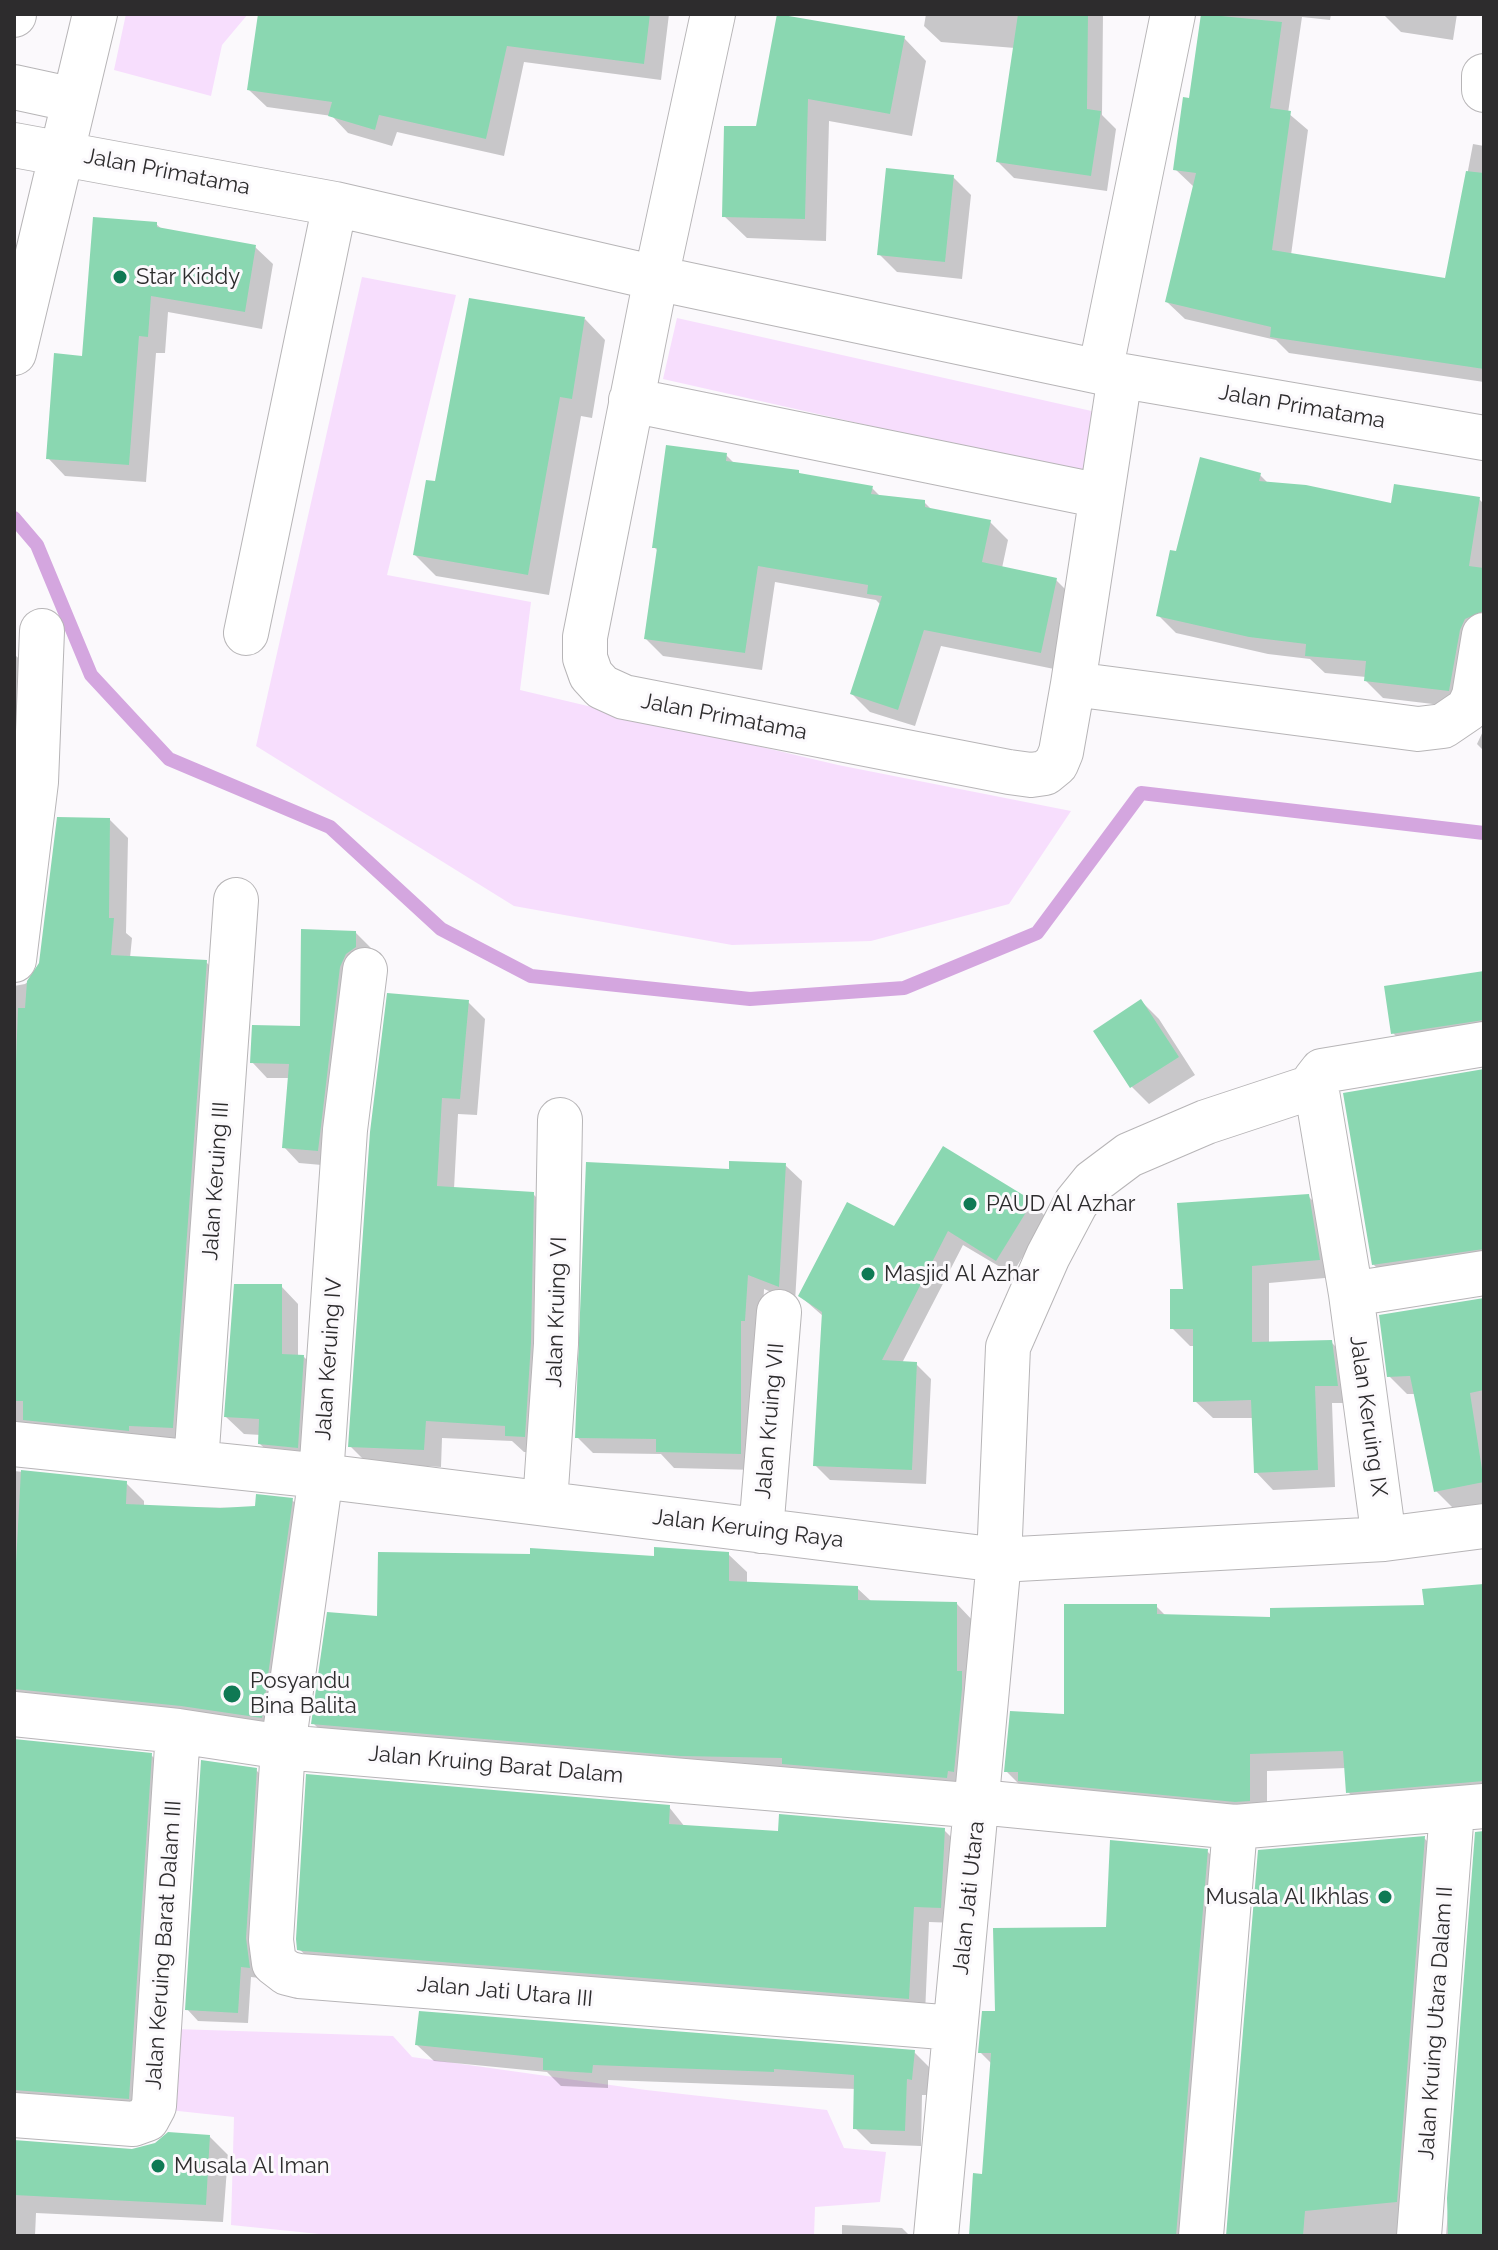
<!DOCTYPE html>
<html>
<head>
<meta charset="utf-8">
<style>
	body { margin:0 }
	#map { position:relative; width:1498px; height:2250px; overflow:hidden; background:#fbf9fc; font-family:Raleway,sans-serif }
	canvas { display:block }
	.frame { position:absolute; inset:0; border:16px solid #2d2c2d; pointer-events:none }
</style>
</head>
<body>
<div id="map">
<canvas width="1498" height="2250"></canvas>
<div class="frame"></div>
</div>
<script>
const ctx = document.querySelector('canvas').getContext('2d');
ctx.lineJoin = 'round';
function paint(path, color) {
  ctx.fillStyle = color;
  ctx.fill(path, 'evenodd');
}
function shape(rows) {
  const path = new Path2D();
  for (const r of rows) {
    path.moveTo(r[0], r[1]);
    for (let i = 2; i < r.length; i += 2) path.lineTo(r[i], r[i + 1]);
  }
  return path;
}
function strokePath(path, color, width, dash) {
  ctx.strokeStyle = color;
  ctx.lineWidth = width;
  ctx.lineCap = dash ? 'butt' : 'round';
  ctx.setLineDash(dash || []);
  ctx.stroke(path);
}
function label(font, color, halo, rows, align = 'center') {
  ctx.font = font + ' Raleway,sans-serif';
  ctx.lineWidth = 6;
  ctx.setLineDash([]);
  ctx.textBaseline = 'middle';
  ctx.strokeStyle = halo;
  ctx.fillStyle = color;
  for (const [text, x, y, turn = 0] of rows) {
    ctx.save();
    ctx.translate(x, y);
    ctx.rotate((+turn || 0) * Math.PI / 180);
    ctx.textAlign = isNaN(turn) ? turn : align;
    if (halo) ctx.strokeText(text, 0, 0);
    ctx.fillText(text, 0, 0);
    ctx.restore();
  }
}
const green = shape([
	[126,14,248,14,222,45,211,96,114,70],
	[362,277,456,295,387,575,531,602,520,690,838,765,1071,811,1009,904,871,941,732,945,514,906,256,746],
	[677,318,1096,412,1083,474,663,379],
	[175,2029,393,2036,412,2057,646,2090,827,2110,844,2148,886,2152,880,2202,815,2207,814,2236,339,2236,231,2225,234,2117,169,2110]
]);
const shadow = shape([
	[260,14,669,14,661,80,524,62,504,156,397,132,392,146,348,133,332,116,267,107,249,90],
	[926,14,1103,14,1102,115,1116,129,1107,191,1014,178,998,162,1015,48,941,42,924,26],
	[1203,14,1331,14,1330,20,1302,17,1288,113,1308,130,1291,255,1447,281,1473,144,1484,146,1484,382,1289,353,1276,340,1185,319,1167,302,1194,187,1175,169,1191,100],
	[1383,14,1457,14,1453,40,1401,32],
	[904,38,926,61,912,136,829,121,826,241,747,238,724,216,758,128],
	[953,177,971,195,962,279,897,272,879,254],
	[156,224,163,230,255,247,273,264,262,329,168,312,165,353,156,353,146,482,65,476,48,458,84,358],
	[585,319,605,340,592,418,581,416,549,595,436,576,415,555,436,483],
	[726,455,735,464,798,472,802,476,872,488,881,497,924,502,932,510,990,522,1008,540,1002,568,1056,580,1074,598,1059,670,941,646,915,726,870,712,852,694,881,605,876,600,775,582,762,670,663,656,646,639,658,551,654,547],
	[1260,475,1269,484,1393,505,1479,499,1484,504,1484,593,1466,708,1383,698,1366,681,1366,677,1325,673,1310,659,1268,654,1176,633,1158,615,1178,554],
	[14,654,33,672,14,915],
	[1484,729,1484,751,1477,744],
	[110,820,128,838,126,933,132,938,130,958,206,962,224,980,191,1445,14,1443,14,986,25,984,36,976],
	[356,933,371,948,371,962,333,1166,299,1163,284,1147,290,1078,267,1078,252,1062,301,1028],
	[1484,973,1484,1041,1411,1051,1393,1033],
	[1141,1001,1159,1019,1195,1075,1149,1104,1132,1087],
	[468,1002,485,1019,477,1115,458,1114,454,1189,533,1194,550,1211,541,1453,524,1452,512,1441,442,1438,441,1467,367,1463,350,1446,372,1133],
	[1484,1071,1484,1268,1391,1282,1373,1264],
	[785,1165,802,1181,795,1302,764,1289,757,1470,674,1468,661,1454,593,1453,577,1437,731,1171],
	[1308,1196,1326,1214,1336,1277,1269,1283,1269,1344,1331,1342,1349,1360,1355,1403,1332,1403,1335,1487,1273,1490,1256,1472,1254,1418,1213,1418,1195,1401,1195,1346,1190,1346,1172,1328,1186,1291],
	[1032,1203,1047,1218,1012,1274,963,1245,902,1363,916,1364,931,1379,926,1484,830,1480,815,1465,823,1316,800,1296,895,1229],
	[281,1286,298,1304,298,1357,304,1357,321,1374,315,1465,278,1461,260,1444,261,1435,244,1434,226,1417],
	[1484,1300,1484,1503,1454,1509,1436,1491,1416,1394,1407,1394,1389,1376],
	[14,1471,126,1483,144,1501,144,1507,257,1508,292,1500,310,1518,279,1736,14,1716],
	[728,1554,747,1572,747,1584,857,1588,872,1602,957,1604,975,1623,972,1789,332,1742,314,1724,379,1618,656,1558],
	[1484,1586,1484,1786,1366,1809,1348,1792,1346,1768,1267,1771,1267,1818,1024,1789,1006,1771,1066,1716,1156,1606,1166,1616,1272,1619,1426,1606],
	[14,1741,151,1755,169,1773,147,2116,14,2117],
	[256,1770,267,1781,260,1978,251,1977,248,2023,198,2021,187,2009],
	[669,1807,685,1827,780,1833,944,1830,960,1846,956,1923,929,1922,925,2014,316,1965,299,1949],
	[1484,1832,1484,2236,1446,2236,1477,1833],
	[1424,1838,1443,1857,1414,2236,1228,2236],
	[1207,1851,1226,1871,1196,2236,971,2236,984,2176,992,2064,980,2052,997,2013],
	[417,2045,914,2052,930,2068,928,2095,922,2095,921,2146,871,2144,855,2128,856,2089,608,2080,608,2088,561,2086,547,2072,434,2061],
	[210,2137,228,2155,223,2222,36,2213,35,2236,14,2236,14,2142,131,2151],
	[842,2225,902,2228,910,2236,842,2236]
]);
const stream = shape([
	[14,518,37,545,91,675,169,759,330,827,441,929,531,976,750,999,904,988,1037,933,1141,793,1484,833]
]);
const building = shape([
	[258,14,650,14,644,64,507,46,486,139,379,115,375,130,328,116,332,102,247,90],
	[777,14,905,36,890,114,808,99,805,219,722,217,724,126,756,126],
	[1018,14,1088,14,1087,109,1101,111,1091,176,996,162],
	[1201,14,1282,22,1270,108,1291,111,1272,250,1445,278,1466,171,1484,173,1484,369,1270,337,1271,327,1165,302,1196,173,1173,170,1183,97,1189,98],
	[886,168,954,175,945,262,877,255],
	[93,217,157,222,157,227,256,245,245,312,151,296,148,337,139,336,129,465,46,459,54,353,82,356],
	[469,298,585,317,572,399,560,397,528,575,413,555,426,480,435,481],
	[666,445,727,453,726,461,799,470,799,473,873,486,871,494,925,500,925,507,991,520,982,562,1057,578,1041,653,924,630,898,710,850,694,882,596,867,594,868,585,758,566,745,653,644,639,657,548,652,548],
	[1200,457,1261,473,1259,481,1306,485,1391,503,1394,484,1480,497,1469,566,1484,568,1484,611,1465,619,1460,630,1449,691,1364,681,1366,661,1305,656,1306,644,1249,637,1156,616,1170,550,1176,551],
	[57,817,110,818,109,918,114,918,111,955,207,960,173,1428,129,1426,129,1431,23,1420,23,1401,14,1401,14,1115,18,1008,25,1008,27,981,39,963],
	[301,929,356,931,356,947,346,954,340,967,318,1151,282,1148,289,1064,250,1063,252,1025,300,1026],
	[1484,971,1484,1020,1391,1034,1384,986],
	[387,993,469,1000,460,1099,442,1098,437,1186,534,1192,531,1343,525,1437,505,1436,505,1426,426,1421,424,1450,348,1447,370,1132],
	[1141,999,1179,1057,1130,1088,1093,1031],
	[1484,1069,1484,1249,1372,1265,1343,1093],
	[943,1146,1033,1201,996,1261,948,1231,882,1360,917,1362,912,1470,813,1466,822,1312,798,1296,847,1202,894,1226],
	[729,1161,786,1163,779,1287,748,1275,745,1321,741,1321,741,1454,656,1452,656,1439,575,1438,586,1162,729,1169],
	[1309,1194,1320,1260,1252,1266,1252,1342,1332,1340,1338,1386,1315,1386,1318,1470,1254,1473,1251,1400,1193,1402,1193,1329,1170,1329,1170,1289,1183,1289,1177,1203],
	[234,1284,282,1284,282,1354,304,1355,298,1448,258,1444,259,1419,224,1417],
	[1484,1298,1484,1390,1470,1393,1484,1482,1434,1492,1410,1376,1387,1377,1379,1315],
	[21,1470,127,1481,126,1504,220,1508,255,1506,256,1494,293,1498,262,1718,181,1706,14,1689,14,1600],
	[654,1547,729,1552,729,1581,858,1586,858,1600,957,1602,957,1671,962,1671,962,1689,954,1772,948,1771,947,1778,782,1764,782,1758,680,1756,311,1724,327,1612,377,1616,378,1552,530,1554,530,1548,654,1556],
	[1484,1584,1484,1781,1346,1793,1343,1751,1250,1754,1250,1801,1235,1802,1018,1781,1018,1772,1004,1772,1010,1711,1064,1714,1064,1604,1157,1604,1157,1614,1270,1617,1270,1608,1424,1605,1422,1589],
	[14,1739,152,1753,129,2099,14,2090],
	[201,1760,257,1768,246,1938,250,1968,241,1967,238,2013,185,2010],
	[306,1774,670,1805,669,1824,778,1831,779,1814,945,1828,941,1908,914,1907,909,1999,303,1951,297,1950,296,1939],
	[1484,1831,1484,2236,1448,2234,1447,2198,1475,1832],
	[1425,1836,1397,2202,1305,2211,1303,2236,1226,2236,1258,1850],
	[1110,1840,1208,1849,1176,2236,969,2236,973,2173,982,2174,991,2053,978,2053,982,2011,995,2011,993,1928,1106,1927],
	[419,2011,915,2050,912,2080,907,2079,905,2131,853,2129,854,2075,774,2069,774,2072,593,2065,592,2073,543,2070,543,2058,415,2045],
	[168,2132,210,2135,206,2205,14,2195,14,2140,132,2149,155,2143]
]);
const minor = shape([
	[713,14,656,278,585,637,585,658,591,675,602,687,624,697,1009,772,1031,775,1045,773,1056,764,1061,752,1073,684,1120,376],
	[14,15,14,14],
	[1484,76,1484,90],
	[14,87,74,100],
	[14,145,335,204,656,278,1100,372,1484,438],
	[14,353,95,14],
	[1100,372,1173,14],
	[631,400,1101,496],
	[246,633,335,204],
	[1073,684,1418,729,1443,726,1468,709,1474,696,1484,635],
	[14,960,36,782,42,631],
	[365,970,345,1130,321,1476,283,1747,271,1940,274,1963,287,1973,299,1976,955,2028],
	[1351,1294,1484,1273],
	[14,1444,321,1476,999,1560,1384,1539,1484,1526],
	[196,1463,236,900],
	[545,1503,556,1344,560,1120],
	[761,1531,779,1312],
	[1384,1539,1351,1294,1315,1080,1322,1071,1484,1044],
	[14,1714,178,1731,283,1747,979,1806],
	[979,1802,1235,1827,1484,1806],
	[14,2115,133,2124,147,2119,154,2106,178,1731],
	[936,2236,999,1560,1008,1347,1048,1256,1076,1203,1093,1182,1129,1155,1206,1122,1315,1086],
	[1201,2236,1235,1827],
	[1419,2236,1452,1811]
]);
const markers = [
	[120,277,8,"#0f7954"],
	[970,1204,8,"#0f7954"],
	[868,1274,8,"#0f7954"],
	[232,1694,10,"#0f7954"],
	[1385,1897,8,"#0f7954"],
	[158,2166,8,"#0f7954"]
];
const streetNames = [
	["Jalan Primatama",167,172,11],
	["Jalan Primatama",1302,407,10],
	["Jalan Primatama",724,717,11],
	["Jalan Keruing III",216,1181,-86],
	["Jalan Kruing VI",557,1312,-88],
	["Jalan Keruing IV",329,1359,-86],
	["Jalan Keruing IX",1368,1416,82],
	["Jalan Kruing VII",770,1421,-85],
	["Jalan Keruing Raya",748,1529,7],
	["Jalan Kruing Barat Dalam",496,1765,5],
	["Jalan Jati Utara",969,1898,-84],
	["Jalan Keruing Barat Dalam III",164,1945,-86],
	["Jalan Jati Utara III",505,1992,5],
	["Jalan Kruing Utara Dalam II",1436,2023,-86]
];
const poiNames = [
	["Star Kiddy",136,277],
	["PAUD Al Azhar",986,1204],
	["Masjid Al Azhar",884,1274],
	["Posyandu",250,1681],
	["Bina Balita",250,1706],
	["Musala Al Ikhlas",1369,1897,"right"],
	["Musala Al Iman",174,2166]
];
paint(green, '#f7defd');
paint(shadow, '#0003');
strokePath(stream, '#d4a6df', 14);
paint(building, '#8ad7b1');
strokePath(minor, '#b7b5b7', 46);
strokePath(minor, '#fff', 44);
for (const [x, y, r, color] of markers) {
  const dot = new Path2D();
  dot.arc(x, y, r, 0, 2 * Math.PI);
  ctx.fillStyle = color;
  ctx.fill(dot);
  strokePath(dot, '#fbf9fc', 3);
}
label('22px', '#2d2c2d', '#fbf9fc', streetNames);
label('22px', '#2d2c2d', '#fbf9fc', poiNames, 'left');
</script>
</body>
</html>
